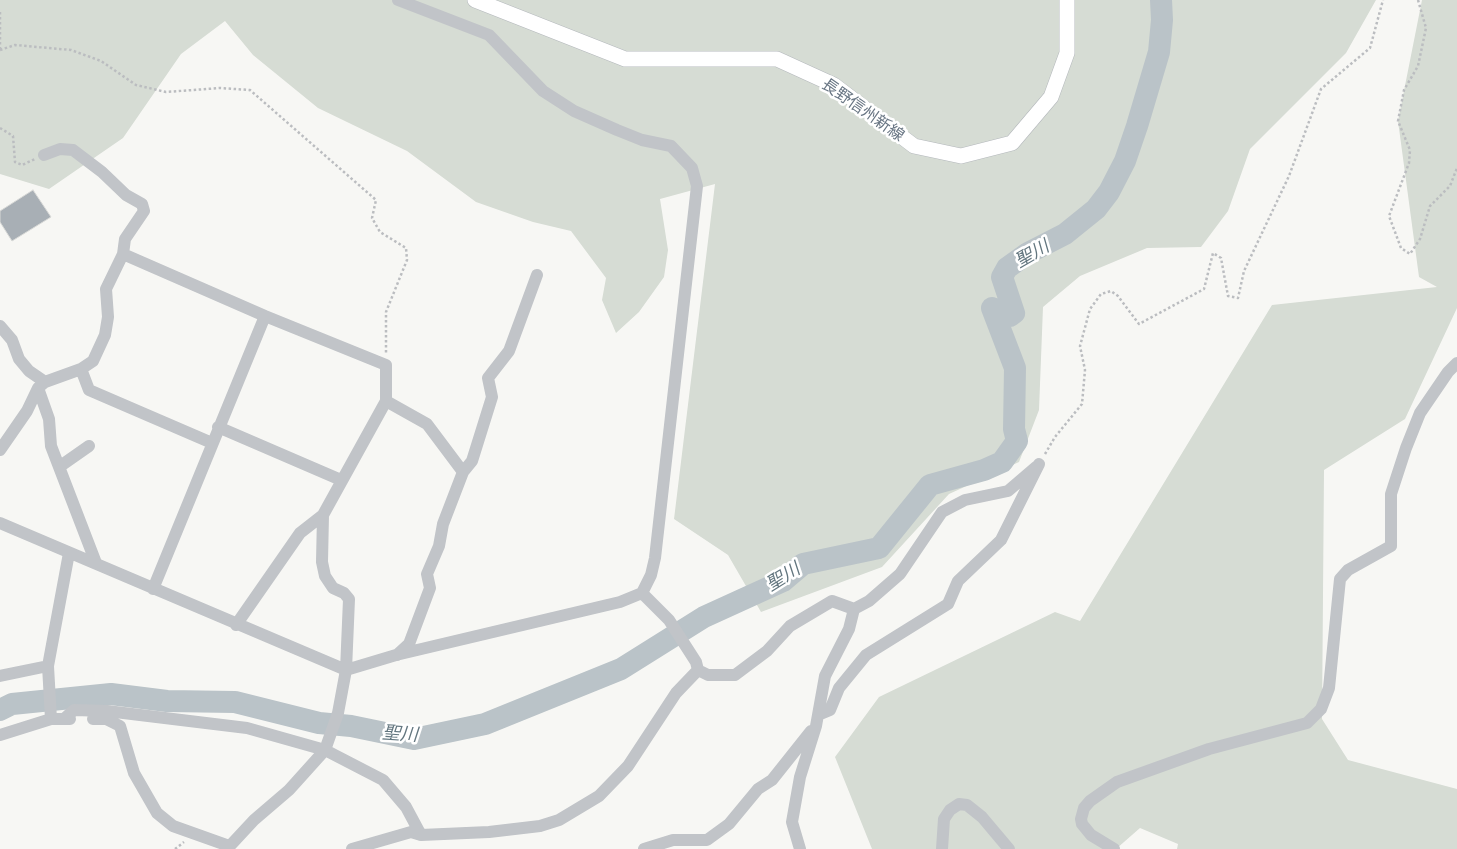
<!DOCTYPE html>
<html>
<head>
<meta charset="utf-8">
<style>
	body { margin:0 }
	canvas { display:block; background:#f7f7f4 }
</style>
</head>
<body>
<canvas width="1457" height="849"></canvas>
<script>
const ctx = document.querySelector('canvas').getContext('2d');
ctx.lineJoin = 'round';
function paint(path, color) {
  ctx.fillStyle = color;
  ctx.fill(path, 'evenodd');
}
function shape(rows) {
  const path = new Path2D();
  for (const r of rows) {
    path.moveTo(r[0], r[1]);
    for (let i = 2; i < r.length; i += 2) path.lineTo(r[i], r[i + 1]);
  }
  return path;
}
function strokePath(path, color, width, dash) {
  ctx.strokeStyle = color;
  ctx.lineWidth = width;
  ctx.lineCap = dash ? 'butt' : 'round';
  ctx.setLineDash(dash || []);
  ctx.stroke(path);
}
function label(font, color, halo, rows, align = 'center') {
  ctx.font = font + ' "Public Sans","Noto Sans JP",sans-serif';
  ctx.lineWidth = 5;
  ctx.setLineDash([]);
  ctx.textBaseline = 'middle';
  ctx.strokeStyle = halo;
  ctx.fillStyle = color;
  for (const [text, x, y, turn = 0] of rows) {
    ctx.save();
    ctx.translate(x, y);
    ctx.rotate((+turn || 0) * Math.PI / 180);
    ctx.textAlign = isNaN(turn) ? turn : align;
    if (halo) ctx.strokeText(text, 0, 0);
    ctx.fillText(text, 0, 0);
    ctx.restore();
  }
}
const green = shape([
	[0,0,1376,0,1346,53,1250,149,1228,211,1201,247,1147,248,1080,276,1043,307,1039,410,1019,462,949,494,882,567,761,612,728,555,674,519,715,184,660,199,668,250,664,277,639,312,616,333,602,300,606,278,571,231,533,222,476,202,407,151,318,108,253,55,225,21,181,54,123,138,49,189,0,174],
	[1422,0,1457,0,1457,308,1405,419,1324,470,1322,719,1348,760,1457,789,1457,849,1177,849,1178,844,1140,828,1116,849,872,849,835,757,879,697,1055,612,1080,621,1272,305,1437,287,1419,277,1398,121]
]);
const river = shape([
	[0,710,12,704,111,694,167,701,235,702,319,723,351,726,414,739,485,724,621,669,704,617,783,581,803,564,879,548,930,485,984,470,1002,462,1017,441,1014,429,1015,368,992,308,1010,316,1014,313,1002,277,1007,268,1028,253,1065,234,1096,209,1109,192,1125,161,1137,126,1159,52,1162,20,1161,0]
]);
const building = shape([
	[33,190,51,217,12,241,0,222,0,211,33,190]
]);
const path = shape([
	[1418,0,1426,28,1418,66,1404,90,1398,121,1410,150,1409,163,1389,216,1401,248,1410,254,1420,239,1430,206,1450,186,1457,168],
	[0,12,0,50],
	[0,50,15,45,71,50,101,61,136,85,166,92,220,88,250,90,376,200,372,218,380,232,406,248,407,260,386,312,386,354],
	[0,128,13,136,15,162,22,165,35,159],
	[1045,454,1055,437,1082,404,1085,370,1080,346,1090,309,1101,294,1111,291,1118,296,1139,324,1204,289,1213,253,1221,258,1228,296,1238,298,1244,271,1289,176,1321,89,1370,48,1383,0],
	[175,849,184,842]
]);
const minor = shape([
	[0,326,12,340,19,359,29,371,45,382],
	[81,369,89,390,212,443],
	[38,388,49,419,51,446,96,563],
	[386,401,427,424,463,472],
	[218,427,341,480],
	[0,450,27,411,38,388,45,382,81,369,93,361,105,335,108,317,106,289,123,254,125,239,144,211,142,204,126,195,102,172,73,150,60,149,44,155],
	[59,467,89,446],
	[0,523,346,670,349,599,344,593,333,588,325,576,322,562,323,515,386,401,386,365,265,316,123,254],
	[153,589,265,316],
	[642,593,669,620,696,662,698,670,708,675,735,675,767,651,790,626,832,601,854,609,849,629,825,676,816,726,800,777,792,822,800,849],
	[854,609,869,601,900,574,942,512,965,500,1008,491,1036,467],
	[236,625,300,533,323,515],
	[397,655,409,644,430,588,427,574,439,546,443,524,463,472,472,461,492,397,488,378,509,351,537,275],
	[0,676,48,666],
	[818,715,830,710,839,688,866,655,948,604,958,581,1001,540,1039,464],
	[51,719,48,666,69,553],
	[64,719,74,710,107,711,247,728,325,750,383,780,406,807,421,835,411,832,352,849],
	[93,719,106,719,120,726,134,773,157,813,173,826,229,846],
	[0,735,51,719,70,719],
	[421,835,489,832,540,826,559,820,599,796,628,766,676,693,698,670],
	[227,849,254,820,289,790,325,750,338,713,346,670,396,655,620,602,642,593,651,575,655,558,697,186,692,168,671,146,642,140,617,130,574,111,543,91,489,35,398,0],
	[644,849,673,840,707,840,729,824,758,789,772,780,811,731],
	[942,849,944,819,950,810,959,804,967,805,982,817,1009,849],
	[1114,849,1091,835,1082,824,1081,819,1084,808,1090,801,1117,782,1209,749,1307,723,1321,709,1329,688,1340,579,1348,570,1391,546,1391,494,1406,448,1420,413,1448,372,1457,363]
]);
const major = shape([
	[475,0,625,59,777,59,834,85,914,146,961,156,1012,143,1051,97,1067,53,1067,0]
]);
const streetNames = [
	["長野信州新線",863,110,35]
];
const waterNames = [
	["聖川",1032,254,-30],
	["聖川",783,577,-32],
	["聖川",400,734,4]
];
paint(green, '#d6dcd4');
strokePath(river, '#bac3c8', 22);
paint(building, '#a8afb5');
strokePath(building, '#d8d9d7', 1);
strokePath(major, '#b4b8bc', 16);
strokePath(path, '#bbbdc0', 2.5, [2.5, 2.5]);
strokePath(minor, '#c1c4c8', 12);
strokePath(major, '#fff', 15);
label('16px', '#687583', '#fff', streetNames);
label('italic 18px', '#63767f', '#fff', waterNames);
</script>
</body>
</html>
